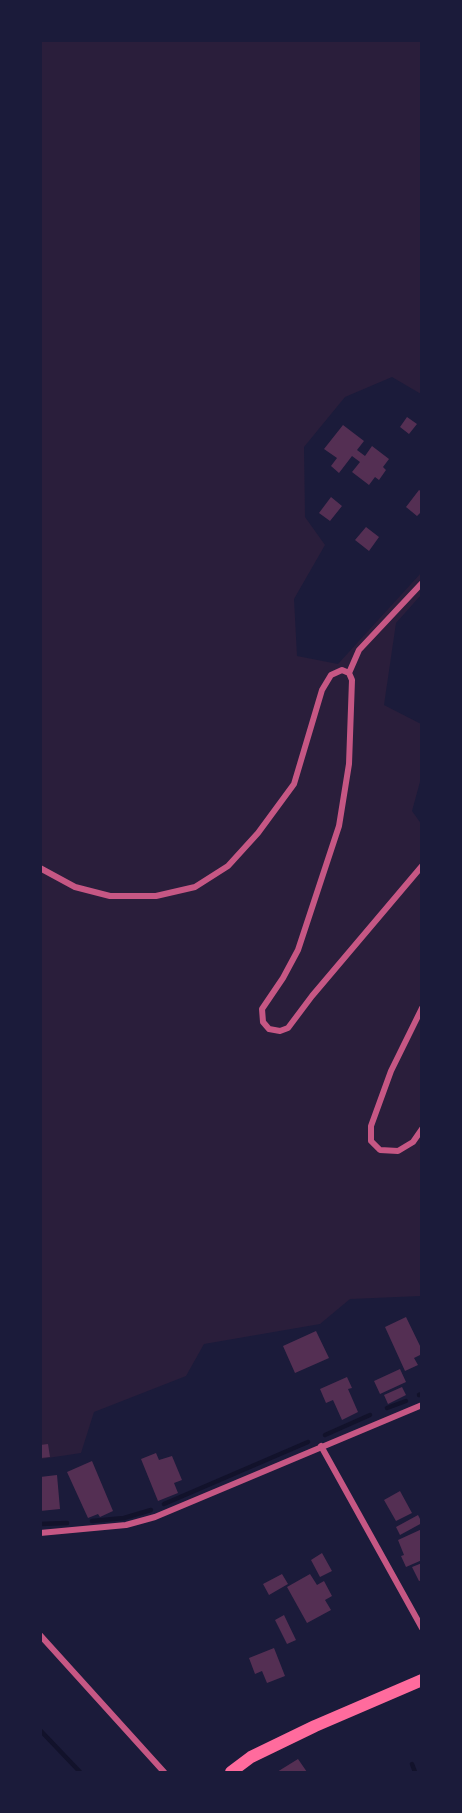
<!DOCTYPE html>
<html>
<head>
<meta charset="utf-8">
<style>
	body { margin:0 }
	#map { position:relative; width:462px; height:1813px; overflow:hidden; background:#1b1b3a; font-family:"PT Sans Narrow",sans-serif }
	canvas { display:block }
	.frame { position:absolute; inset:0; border:42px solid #1b1b3a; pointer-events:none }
</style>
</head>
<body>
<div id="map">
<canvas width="462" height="1813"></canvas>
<div class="frame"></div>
</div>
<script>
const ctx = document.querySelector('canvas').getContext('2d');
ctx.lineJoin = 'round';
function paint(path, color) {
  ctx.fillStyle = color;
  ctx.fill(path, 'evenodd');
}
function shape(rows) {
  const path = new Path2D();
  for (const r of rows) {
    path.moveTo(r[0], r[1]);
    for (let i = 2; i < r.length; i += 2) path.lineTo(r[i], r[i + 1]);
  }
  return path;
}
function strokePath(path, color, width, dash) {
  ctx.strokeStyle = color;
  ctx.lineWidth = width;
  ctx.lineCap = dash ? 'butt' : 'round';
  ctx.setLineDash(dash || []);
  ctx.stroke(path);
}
const green = shape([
	[41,41,421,41,421,394,392,377,345,397,304,447,305,517,325,545,294,599,297,656,338,664,421,573,421,595,396,623,384,705,421,724,421,778,412,811,422,825,421,1296,350,1299,320,1324,204,1344,186,1376,94,1412,81,1453,41,1459]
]);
const stream = shape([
	[419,1395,422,1394],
	[387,1408,406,1401],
	[325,1435,370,1415],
	[164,1504,308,1442],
	[92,1521,124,1518,151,1510],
	[40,1524,67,1523],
	[40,1730,80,1772],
	[412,1764,415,1772]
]);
const building = shape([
	[407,417,417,424,409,434,400,427],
	[343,425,364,441,357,450,365,456,372,446,389,459,383,467,386,470,379,480,375,477,369,485,352,472,360,462,352,456,339,473,331,466,337,458,324,449],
	[419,490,422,492,422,511,417,516,406,507],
	[331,497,342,506,330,521,319,513],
	[366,527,379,537,369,551,355,540],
	[406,1317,422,1350,422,1354,414,1358,418,1365,405,1371,385,1327],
	[316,1331,329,1358,295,1373,283,1346],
	[400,1369,406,1382,380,1394,374,1381],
	[347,1377,352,1388,348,1389,358,1412,342,1420,333,1400,326,1403,320,1389],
	[402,1387,406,1395,388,1404,384,1395],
	[48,1444,50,1457,41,1458,40,1445],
	[156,1453,159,1460,172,1456,182,1480,174,1483,178,1493,158,1501,141,1459],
	[92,1461,113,1511,100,1517,98,1514,88,1518,67,1472],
	[57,1475,60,1509,40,1511,40,1477],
	[400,1491,412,1513,396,1521,384,1500],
	[418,1515,422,1523,400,1535,396,1527],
	[422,1529,422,1560,406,1567,401,1556,404,1555,398,1540],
	[322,1553,332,1571,320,1577,311,1560],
	[422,1563,422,1580,419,1581,412,1567],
	[282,1574,288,1584,269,1595,263,1584],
	[310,1574,317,1585,324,1581,332,1596,325,1600,331,1610,307,1623,287,1587],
	[284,1615,296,1640,287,1644,275,1620],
	[274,1648,285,1676,267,1683,262,1671,255,1674,249,1658],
	[298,1759,307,1772,277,1772]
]);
const minor = shape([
	[349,673,359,650,422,583],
	[40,868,75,887,110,896,156,896,195,887,228,866,258,833,294,784,322,690,331,675,342,670,349,673,352,680,349,764,339,826,298,950,283,978,262,1009,263,1022,269,1029,280,1031,288,1028,312,996,422,866],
	[422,1008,391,1071,371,1126,371,1141,380,1150,398,1151,413,1142,422,1129],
	[321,1446,422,1628],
	[40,1533,126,1525,155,1517,422,1405],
	[40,1635,164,1772]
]);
const secondary = shape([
	[231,1772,251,1757,315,1726,422,1680]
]);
paint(green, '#2a1e3b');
strokePath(stream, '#12122b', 4.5);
paint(building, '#542f53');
strokePath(minor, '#c65784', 6);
strokePath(secondary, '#ff6b9d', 12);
</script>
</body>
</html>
